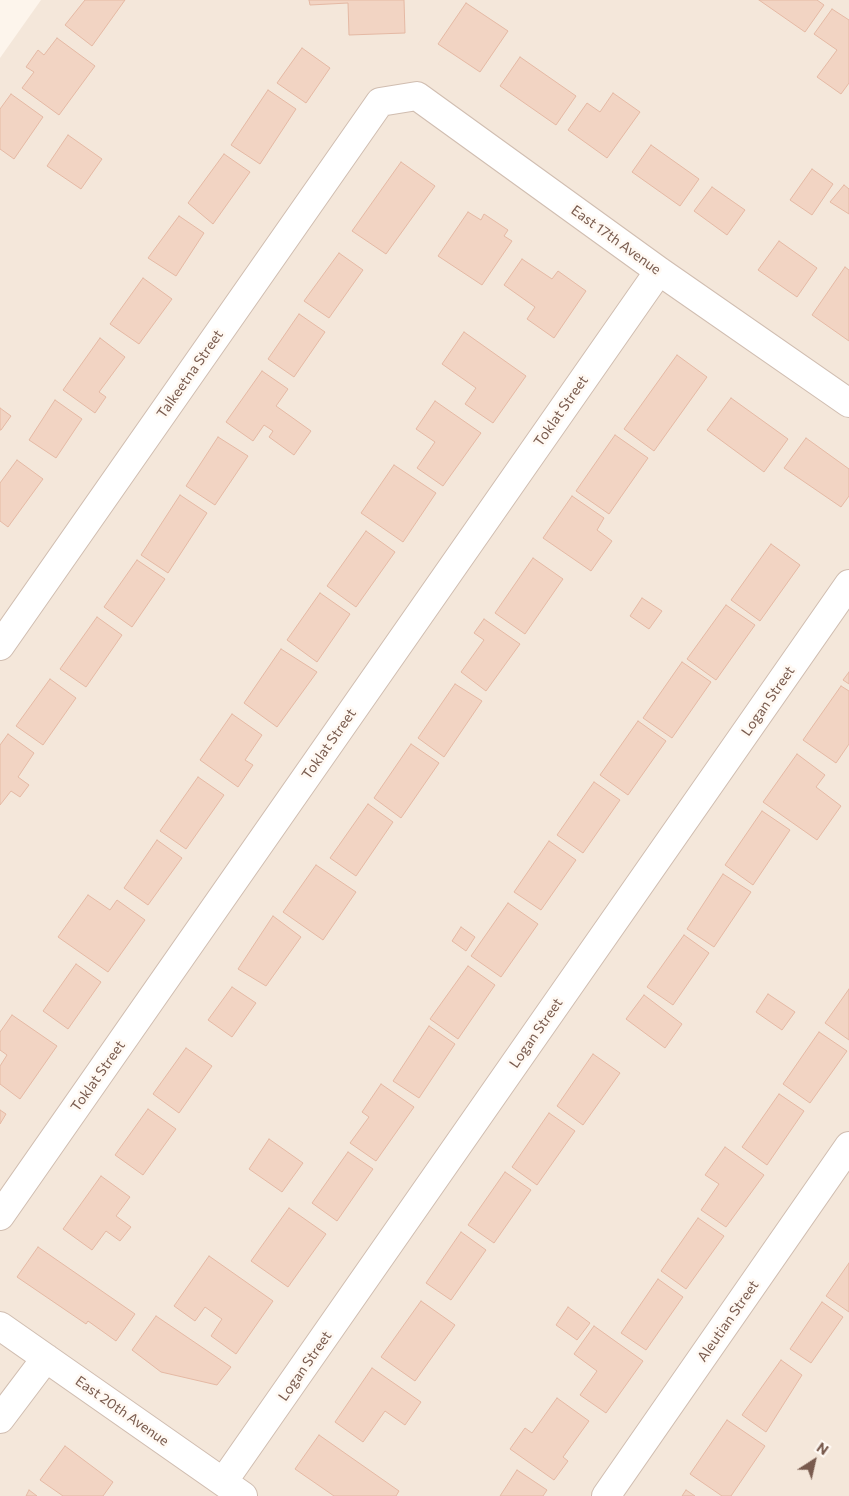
<!DOCTYPE html>
<html>
<head>
<meta charset="utf-8">
<style>
	body { margin:0 }
	#map { position:relative; width:849px; height:1496px; overflow:hidden; background:#fdf5ec; font-family:Commissioner,sans-serif }
	canvas { display:block }
	.north { position:absolute; left:789px; top:1436px; width:50px; height:50px; -webkit-text-stroke:4px #fff9f3; paint-order:stroke; rotate:35deg; font-size:14px; font-weight:700; line-height:20px; text-align:center; color:#795b4e }
	.north::after { content:''; display:block; margin:auto; width:18px; height:22px; background:#795b4e; clip-path:polygon(50% 0,100% 100%,50% 72%,0 100%) }
</style>
</head>
<body>
<div id="map">
<canvas width="849" height="1496"></canvas>
<div class="north">N</div>
</div>
<script>
const ctx = document.querySelector('canvas').getContext('2d');
ctx.lineJoin = 'round';
function paint(path, color) {
  ctx.fillStyle = color;
  ctx.fill(path, 'evenodd');
}
function shape(rows) {
  const path = new Path2D();
  for (const r of rows) {
    path.moveTo(r[0], r[1]);
    for (let i = 2; i < r.length; i += 2) path.lineTo(r[i], r[i + 1]);
  }
  return path;
}
function strokePath(path, color, width, dash) {
  ctx.strokeStyle = color;
  ctx.lineWidth = width;
  ctx.lineCap = dash ? 'butt' : 'round';
  ctx.setLineDash(dash || []);
  ctx.stroke(path);
}
function label(font, color, halo, rows, align = 'center') {
  ctx.font = font + ' Commissioner,sans-serif';
  ctx.lineWidth = 5;
  ctx.setLineDash([]);
  ctx.textBaseline = 'middle';
  ctx.strokeStyle = halo;
  ctx.fillStyle = color;
  for (const [text, x, y, turn = 0] of rows) {
    ctx.save();
    ctx.translate(x, y);
    ctx.rotate((+turn || 0) * Math.PI / 180);
    ctx.textAlign = isNaN(turn) ? turn : align;
    if (halo) ctx.strokeText(text, 0, 0);
    ctx.fillText(text, 0, 0);
    ctx.restore();
  }
}
const residential = shape([
	[41,0,849,0,849,1496,0,1496,0,58]
]);
const building = shape([
	[85,0,125,0,92,46,65,25,85,0],
	[309,0,404,0,405,33,349,35,348,3,310,5,309,0],
	[759,0,817,0,824,5,805,32,759,0],
	[466,3,508,31,480,72,438,44,466,3],
	[832,9,849,20,849,83,841,94,817,77,837,50,814,34,832,9],
	[57,38,95,66,59,115,22,88,34,72,26,67,38,50,44,55,57,38],
	[302,48,330,68,306,103,277,83,302,48],
	[520,57,576,96,556,125,500,86,520,57],
	[268,90,296,109,260,164,231,145,268,90],
	[613,93,640,112,607,158,568,130,587,103,600,112,613,93],
	[11,94,43,117,14,159,0,149,0,109,11,94],
	[68,135,102,159,81,189,47,166,68,135],
	[651,145,699,179,680,206,632,172,651,145],
	[224,154,250,172,213,224,188,203,224,154],
	[401,162,435,186,386,254,352,231,401,162],
	[812,169,833,184,812,215,790,200,812,169],
	[844,185,849,189,849,214,830,202,844,185],
	[712,187,745,210,727,235,694,211,712,187],
	[468,212,481,220,484,214,508,230,504,236,512,241,482,285,438,256,468,212],
	[179,216,204,233,176,276,148,258,179,216],
	[779,241,817,268,797,297,758,270,779,241],
	[339,253,363,270,329,318,304,301,339,253],
	[522,259,552,279,558,271,586,291,554,338,527,319,535,307,504,285,522,259],
	[845,267,849,270,849,341,812,315,845,267],
	[143,278,172,299,139,344,110,324,143,278],
	[299,314,325,332,294,377,268,359,299,314],
	[464,332,526,376,493,423,465,404,476,388,442,364,464,332],
	[100,338,125,357,99,392,106,397,95,413,63,390,100,338],
	[677,355,707,377,654,451,624,429,677,355],
	[262,371,288,389,276,406,311,431,294,455,269,437,273,431,264,425,253,441,226,422,262,371],
	[731,398,788,439,764,472,707,430,731,398],
	[55,400,82,419,56,458,29,440,55,400],
	[435,401,481,433,443,486,417,468,435,442,416,429,435,401],
	[0,408,11,416,1,430,0,430,0,408],
	[615,435,648,458,609,514,576,491,615,435],
	[218,437,248,456,215,505,186,486,218,437],
	[806,438,849,469,849,496,841,507,784,468,806,438],
	[17,460,43,479,8,527,0,521,0,483,17,460],
	[394,465,436,493,403,542,361,513,394,465],
	[180,495,207,513,168,573,141,555,180,495],
	[572,496,604,518,597,530,612,541,591,571,543,538,572,496],
	[366,531,395,552,356,607,327,586,366,531],
	[771,544,800,565,760,621,731,600,771,544],
	[533,558,563,579,525,634,495,613,533,558],
	[137,560,165,579,132,627,104,607,137,560],
	[320,593,350,614,317,662,287,640,320,593],
	[642,598,662,611,649,629,630,616,642,598],
	[726,605,755,625,716,680,687,659,726,605],
	[97,617,122,635,86,687,60,669,97,617],
	[484,619,520,644,486,691,461,672,484,640,474,633,484,619],
	[281,649,317,672,277,727,244,703,281,649],
	[682,662,711,682,672,738,643,718,682,662],
	[849,672,849,684,843,680,849,672],
	[50,679,76,698,43,745,16,726,50,679],
	[455,684,482,701,444,757,418,738,455,684],
	[841,686,849,691,849,744,836,763,803,740,841,686],
	[232,714,262,735,245,760,253,765,238,787,200,760,232,714],
	[638,721,666,741,628,795,600,775,638,721],
	[8,734,34,753,18,777,29,785,20,797,11,791,0,805,0,745,8,734],
	[411,744,439,763,401,818,374,798,411,744],
	[797,754,825,775,816,787,841,806,817,840,763,802,797,754],
	[198,777,224,795,186,849,160,831,198,777],
	[594,782,620,800,583,853,557,835,594,782],
	[368,804,393,822,356,876,330,858,368,804],
	[762,811,790,830,753,885,725,865,762,811],
	[157,840,182,858,148,905,124,888,157,840],
	[549,841,576,860,541,910,514,892,549,841],
	[316,865,356,892,323,940,283,912,316,865],
	[723,874,751,892,714,947,687,929,723,874],
	[88,895,110,910,117,900,145,920,108,972,58,937,88,895],
	[508,903,538,924,501,977,471,956,508,903],
	[273,916,301,937,266,986,238,969,273,916],
	[461,927,475,937,466,951,452,941,461,927],
	[684,935,709,953,673,1005,647,987,684,935],
	[76,964,101,982,68,1029,43,1011,76,964],
	[468,966,495,985,458,1039,430,1019,468,966],
	[232,987,256,1003,232,1037,208,1020,232,987],
	[849,989,849,1040,825,1023,849,989],
	[768,994,795,1012,782,1030,756,1012,768,994],
	[644,995,682,1024,665,1048,626,1019,644,995],
	[12,1015,57,1046,20,1099,0,1084,0,1066,7,1055,0,1050,0,1032,12,1015],
	[429,1026,455,1044,419,1098,393,1081,429,1026],
	[819,1032,847,1051,810,1103,783,1084,819,1032],
	[186,1048,212,1066,179,1113,153,1094,186,1048],
	[593,1054,620,1073,583,1125,557,1106,593,1054],
	[381,1084,414,1107,376,1161,350,1143,369,1117,362,1112,381,1084],
	[779,1094,804,1111,767,1165,742,1147,779,1094],
	[148,1109,176,1129,143,1175,115,1155,148,1109],
	[0,1110,6,1114,0,1124,0,1110],
	[549,1113,575,1131,537,1185,512,1167,549,1113],
	[269,1139,303,1163,282,1192,249,1169,269,1139],
	[725,1147,764,1175,726,1227,701,1210,719,1184,705,1175,725,1147],
	[348,1152,373,1169,337,1221,312,1203,348,1152],
	[505,1172,531,1190,494,1243,468,1225,505,1172],
	[101,1176,130,1197,116,1216,131,1227,120,1241,106,1231,92,1250,63,1229,101,1176],
	[289,1208,326,1234,288,1287,251,1261,289,1208],
	[698,1218,724,1236,686,1289,661,1271,698,1218],
	[461,1232,486,1250,451,1300,426,1283,461,1232],
	[38,1247,135,1314,116,1341,88,1321,86,1324,17,1277,38,1247],
	[209,1256,273,1301,236,1354,211,1336,222,1319,205,1307,195,1321,174,1306,209,1256],
	[849,1263,849,1312,826,1296,849,1263],
	[658,1279,683,1297,646,1350,621,1333,658,1279],
	[421,1301,455,1325,415,1381,381,1357,421,1301],
	[822,1302,843,1317,811,1363,790,1349,822,1302],
	[568,1307,590,1323,577,1340,556,1325,568,1307],
	[156,1316,231,1367,217,1385,161,1372,132,1350,156,1316],
	[594,1326,643,1361,606,1413,580,1395,597,1371,574,1354,594,1326],
	[781,1360,802,1375,766,1432,742,1415,781,1360],
	[372,1368,421,1402,405,1425,385,1411,363,1442,335,1422,372,1368],
	[557,1398,589,1421,563,1457,568,1461,554,1480,510,1449,525,1428,532,1433,557,1398],
	[727,1420,765,1446,731,1496,722,1496,690,1474,727,1420],
	[319,1435,399,1491,396,1496,334,1496,295,1469,319,1435],
	[65,1446,113,1482,103,1496,63,1496,40,1480,65,1446],
	[517,1470,547,1490,543,1496,500,1496,517,1470],
	[29,1490,37,1496,26,1496,29,1490],
	[686,1490,695,1496,682,1496,686,1490]
]);
const minor = shape([
	[0,646,380,102,417,96,659,271,849,403],
	[0,1216,659,271],
	[0,1326,243,1496],
	[0,1419,46,1358],
	[223,1482,849,584],
	[606,1496,849,1146]
]);
const streetNames = [
	["East 17th Avenue",616,240,36],
	["Talkeetna Street",190,374,-55],
	["Toklat Street",561,411,-55],
	["Logan Street",768,701,-55],
	["Toklat Street",329,744,-55],
	["Logan Street",536,1033,-55],
	["Toklat Street",98,1076,-55],
	["Aleutian Street",728,1321,-55],
	["Logan Street",305,1366,-55],
	["East 20th Avenue",122,1411,35]
];
paint(residential, '#f4e7da');
paint(building, '#f2d4c3');
strokePath(building, '#e5b9a4', 1);
strokePath(minor, '#d0bdb0', 30);
strokePath(minor, '#fff', 28);
label('14px', '#795b4e', '#fff9f3', streetNames);
</script>
</body>
</html>
